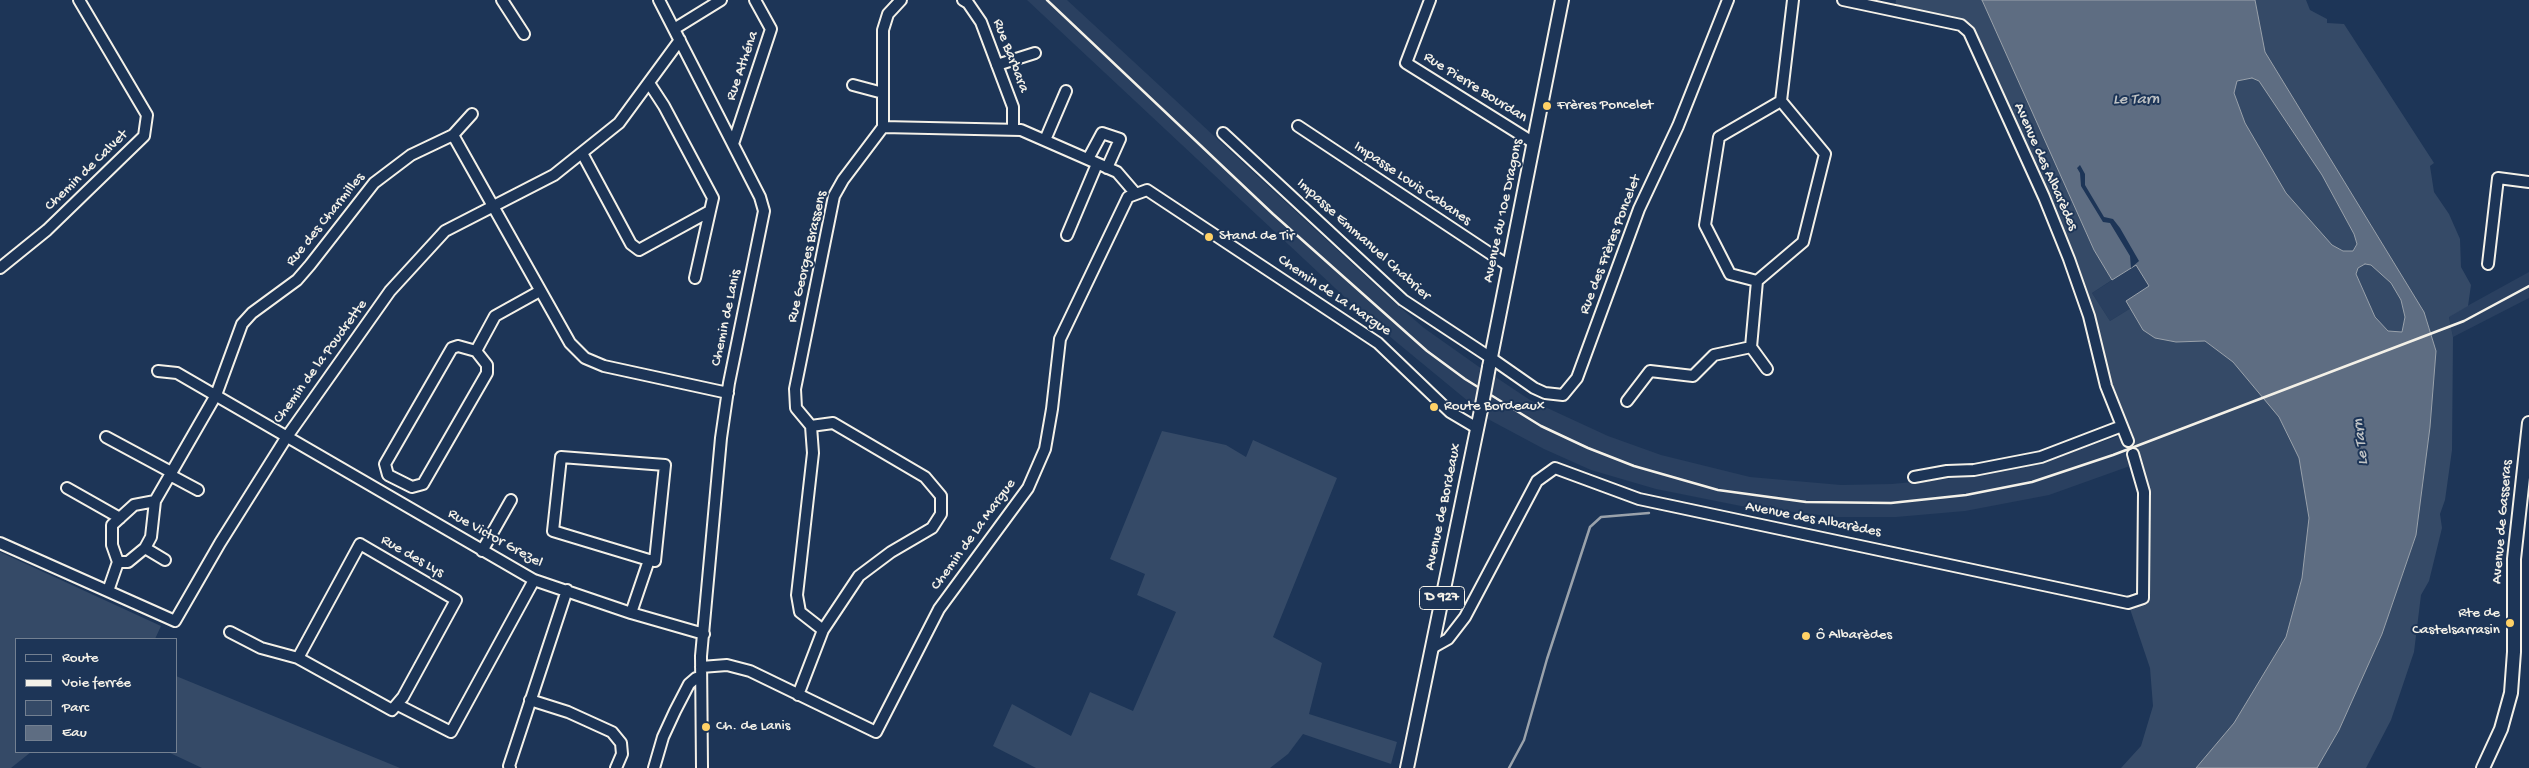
<!DOCTYPE html>
<html>
<head>
<meta charset="utf-8">
<style>
	body { margin:0 }
	#map { position:relative; width:2529px; height:768px; overflow:hidden; background:#1d3557; font-family:"Gochi Hand",sans-serif }
	canvas { display:block }
	.legend { position:absolute; left:15px; top:638px; width:162px; height:115px; box-sizing:border-box; background:#1d3557; border:1px solid #738091; margin:0; padding:6px 9px; list-style:none; font-size:15px; color:#f4f1e8 }
	.legend li { display:flex; align-items:center; gap:10px; height:25px }
	.legend b { width:25px; border:1px solid #738091 }
</style>
</head>
<body>
<div id="map">
<canvas width="2529" height="768"></canvas>
<ul class="legend">
<li><b style="height:6px;background:#1d3557"></b>Route</li>
<li><b style="height:6px;background:#f4f1e8"></b>Voie ferrée</li>
<li><b style="height:14px;background:#354a67"></b>Parc</li>
<li><b style="height:14px;background:#5e6d82"></b>Eau</li>
</ul>
</div>
<script>
const ctx = document.querySelector('canvas').getContext('2d');
ctx.lineJoin = 'round';
function paint(path, color) {
  ctx.fillStyle = color;
  ctx.fill(path, 'evenodd');
}
function shape(rows) {
  const path = new Path2D();
  for (const r of rows) {
    path.moveTo(r[0], r[1]);
    for (let i = 2; i < r.length; i += 2) path.lineTo(r[i], r[i + 1]);
  }
  return path;
}
function strokePath(path, color, width, dash) {
  ctx.strokeStyle = color;
  ctx.lineWidth = width;
  ctx.lineCap = dash ? 'butt' : 'round';
  ctx.setLineDash(dash || []);
  ctx.stroke(path);
}
function label(font, color, halo, rows, align = 'center') {
  ctx.font = font + ' "Gochi Hand",sans-serif';
  ctx.lineWidth = 4;
  ctx.setLineDash([]);
  ctx.textBaseline = 'middle';
  ctx.strokeStyle = halo;
  ctx.fillStyle = color;
  for (const [text, x, y, turn = 0] of rows) {
    ctx.save();
    ctx.translate(x, y);
    ctx.rotate((+turn || 0) * Math.PI / 180);
    ctx.textAlign = isNaN(turn) ? turn : align;
    if (halo) ctx.strokeText(text, 0, 0);
    ctx.fillText(text, 0, 0);
    ctx.restore();
  }
}
const built = shape([
	[1027,0,1067,0,1386,295,1424,328,1482,369,1474,406,1366,317],
	[2136,265,2149,286,2127,301,2131,308,2110,321,2092,293],
	[2529,272,2529,298,2453,337,2449,316],
	[1494,376,1530,400,1608,436,1661,455,1750,477,1841,485,1892,484,1975,476,2057,457,2122,435,2130,466,2049,495,1965,511,1896,517,1837,517,1741,506,1656,489,1591,470,1544,449,1486,418]
]);
const green = shape([
	[1896,0,1982,0,2094,250,2112,280,2092,293,2110,321,2131,308,2143,330,2176,342,2205,341,2233,362,2279,417,2299,458,2309,518,2302,578,2286,637,2234,723,2196,768,2121,768,2141,746,2153,706,2150,668,2128,603,2143,597,2144,492,2136,462,2106,386,2069,259,1969,32,1895,6],
	[2255,0,2306,0,2310,10,2327,19,2327,23,2344,24,2434,163,2430,166,2434,192,2449,214,2460,239,2461,267,2471,285,2468,306,2449,317,2453,337,2452,450,2445,500,2440,514,2442,528,2429,581,2421,595,2414,652,2391,720,2366,768,2317,768,2339,730,2382,634,2416,535,2430,427,2436,351,2424,312,2265,52],
	[2252,78,2259,81,2322,175,2354,234,2357,244,2353,251,2343,251,2332,245,2286,193,2245,123,2234,93,2237,81],
	[2365,264,2371,265,2391,283,2401,300,2405,317,2402,332,2388,331,2375,317,2356,274,2358,268],
	[1162,431,1226,445,1246,457,1253,440,1337,478,1273,637,1322,663,1309,714,1397,742,1391,764,1303,734,1288,754,1270,768,1036,768,993,746,1012,704,1071,736,1090,692,1133,711,1176,612,1137,595,1145,574,1110,559],
	[0,552,161,626,155,639,16,639,16,752,31,752,11,768,0,768],
	[176,676,400,768,202,768,168,752,176,752]
]);
const water = shape([
	[1982,0,2255,0,2265,52,2424,312,2436,351,2430,427,2416,535,2382,634,2339,730,2317,768,2196,768,2234,723,2286,637,2302,578,2309,518,2299,458,2279,417,2233,362,2205,341,2176,342,2155,338,2143,330,2126,301,2149,286,2136,265,2112,280,2094,250,1982,0],
	[2252,78,2259,81,2322,175,2354,234,2357,244,2353,251,2343,251,2332,245,2286,193,2245,123,2234,93,2237,81,2252,78],
	[2365,264,2371,265,2391,283,2401,300,2405,317,2402,332,2388,331,2375,317,2356,274,2358,268,2365,264]
]);
const pier = shape([
	[2080,165,2085,174,2085,185,2104,217,2113,219,2120,228,2139,261,2131,268,2130,256,2110,223,2103,222,2081,186,2080,173,2077,168]
]);
const stream = shape([
	[1509,768,1524,740,1547,659,1590,527,1601,517,1649,513]
]);
const minor = shape([
	[502,0,524,34],
	[659,0,760,197,764,211,729,383,721,438,701,656,702,768],
	[963,0,968,3,981,22,1013,107,1013,130],
	[1430,0,1406,63,1534,143],
	[1843,0,1961,25,1969,32,2044,197,2069,259,2089,316,2106,386,2128,441],
	[674,29,721,0],
	[997,65,1035,53],
	[853,85,883,93],
	[1298,126,1509,266],
	[883,127,883,30,888,14,901,0],
	[1223,133,1403,300,1491,358,1534,388,1545,393,1563,395,1577,378,1639,209,1678,126,1728,0],
	[453,135,570,343,585,358,604,366,728,393],
	[1045,140,1066,91],
	[733,144,771,29,755,0],
	[582,153,631,244,639,250,710,211,713,198,664,106,649,83],
	[1088,159,1102,133,1120,139,1107,168],
	[1067,235,1097,164],
	[2488,264,2498,178,2529,182],
	[0,268,47,230,144,136,147,115,79,0],
	[695,278,710,211],
	[1757,281,1803,242,1825,154,1781,101],
	[458,346,476,351,487,365,487,373,423,484,412,487,388,475,385,464,452,348,458,346],
	[1751,347,1757,281,1730,274,1705,225,1719,137,1781,101,1793,0],
	[476,351,495,316,540,291],
	[158,371,177,373,534,580,631,613,704,634],
	[1627,401,1650,371,1693,376,1714,355,1751,347,1767,369],
	[106,437,171,472],
	[170,475,198,490],
	[1914,477,1947,471,1974,470,2041,457,2122,426],
	[67,488,120,518],
	[0,543,175,621,220,543,286,438,390,291,445,231,554,175,619,123,680,40],
	[360,544,456,600,403,697,392,710,298,658,360,544],
	[145,548,165,560],
	[482,551,511,500],
	[118,562,128,562,145,548,151,537,155,501],
	[108,591,118,562,112,545,112,525,134,505,155,501,216,395,242,324,252,313,297,280,310,265,374,183,411,155,453,135,472,114],
	[631,613,649,560,655,561,665,465,561,457,553,531,649,560],
	[823,630,800,612,797,595,813,453,811,426,796,408,795,389,834,196,843,180,883,127,1021,130,1117,172,1136,194],
	[230,632,261,648,298,658],
	[1432,648,1448,639,1465,617,1537,481,1555,468,1639,499,2128,603,2143,598,2144,492,2133,454],
	[701,667,727,665,750,671,876,732,939,609,1028,488,1045,449,1052,409,1060,339,1128,197,1147,190,1378,343,1450,412,1477,428],
	[798,695,823,630,859,576,891,552,932,528,941,514,941,496,925,477,833,423,811,426],
	[530,700,568,712,612,732,621,743,622,754,616,768],
	[398,705,451,732,534,580],
	[510,768,509,766,567,590],
	[654,768,663,737,675,711,689,684,696,678,700,677]
]);
const major = shape([
	[1489,367,1562,0],
	[1407,768,1481,410],
	[2483,768,2501,729,2511,693,2514,652,2514,559,2529,423]
]);
const rail = shape([
	[1047,0,1273,214,1427,351,1465,379,1541,426,1588,448,1634,466,1718,490,1806,502,1891,503,1966,495,2032,482,2113,455,2464,321,2529,286]
]);
const majorBridge = shape([
	[1481,410,1489,367]
]);
const markers = [
	[1547,106,5,"#ffd166"],
	[1209,237,5,"#ffd166"],
	[1434,407,5,"#ffd166"],
	[2510,623,5,"#ffd166"],
	[1806,636,5,"#ffd166"],
	[706,727,5,"#ffd166"]
];
const shields = [
	[1442,598,45]
];
const shieldNames = [
	["D 927",1442,598]
];
const streetNames = [
	["Rue Barbara",1010,56,69],
	["Rue Athéna",743,66,-71],
	["Rue Pierre Bourdan",1475,88,32],
	["Avenue des Albarèdes",2045,167,66],
	["Chemin de Calvet",87,171,-44],
	["Impasse Louis Cabanes",1412,184,34],
	["Avenue du 10e Dragons",1504,211,-78],
	["Rue des Charmilles",326,220,-51],
	["Impasse Emmanuel Chabrier",1363,240,42],
	["Rue des Frères Poncelet",1611,245,-69],
	["Rue Georges Brassens",808,257,-77],
	["Chemin de La Margue",1334,296,34],
	["Chemin de Lanis",727,318,-78],
	["Chemin de la Poudrette",321,362,-54],
	["Avenue de Bordeaux",1444,507,-78],
	["Avenue des Albarèdes",1813,520,11],
	["Avenue de Gasseras",2503,522,-85],
	["Chemin de La Margue",974,535,-54],
	["Rue Victor Grezel",495,539,29],
	["Rue des Lys",412,557,30]
];
const poiNames = [
	["Frères Poncelet",1557,106],
	["Stand de Tir",1219,237],
	["Route Bordeaux",1444,407],
	["Rte de",2500,614,"right"],
	["Castelsarrasin",2500,631,"right"],
	["Ô Albarèdes",1816,636],
	["Ch. de Lanis",716,727]
];
const waterNames = [
	["Le Tarn",2136,101],
	["Le Tarn",2362,442,-96]
];
paint(built, '#2a4060');
paint(green, '#354a67');
paint(water, '#5e6d82');
strokePath(water, '#9aa2ab', 1);
paint(pier, '#1d3557');
strokePath(stream, '#9aa2ab', 2.5);
strokePath(minor, '#f4f1e8', 14);
strokePath(major, '#f4f1e8', 16);
strokePath(minor, '#1d3557', 10);
strokePath(major, '#1d3557', 12);
strokePath(rail, '#f4f1e8', 2.5);
strokePath(majorBridge, '#f4f1e8', 16, []);
strokePath(majorBridge, '#1d3557', 12);
for (const [x, y, r, color] of markers) {
  const dot = new Path2D();
  dot.arc(x, y, r, 0, 2 * Math.PI);
  ctx.fillStyle = color;
  ctx.fill(dot);
  strokePath(dot, '#1d3557', 2);
}
for (const [x, y, w] of shields) {
  const box = new Path2D();
  box.roundRect(x - w / 2, y - 11.5, w, 23, 4);
  ctx.fillStyle = '#1d3557';
  ctx.fill(box);
  strokePath(box, '#f4f1e8', 1);
}
label('bold 14px', '#f4f1e8', null, shieldNames);
label('15px', '#f4f1e8', '#1d3557', streetNames);
label('15px', '#f4f1e8', '#1d3557', poiNames, 'left');
label('italic 16px', '#c0c3c4', '#1d3557', waterNames);
</script>
</body>
</html>
